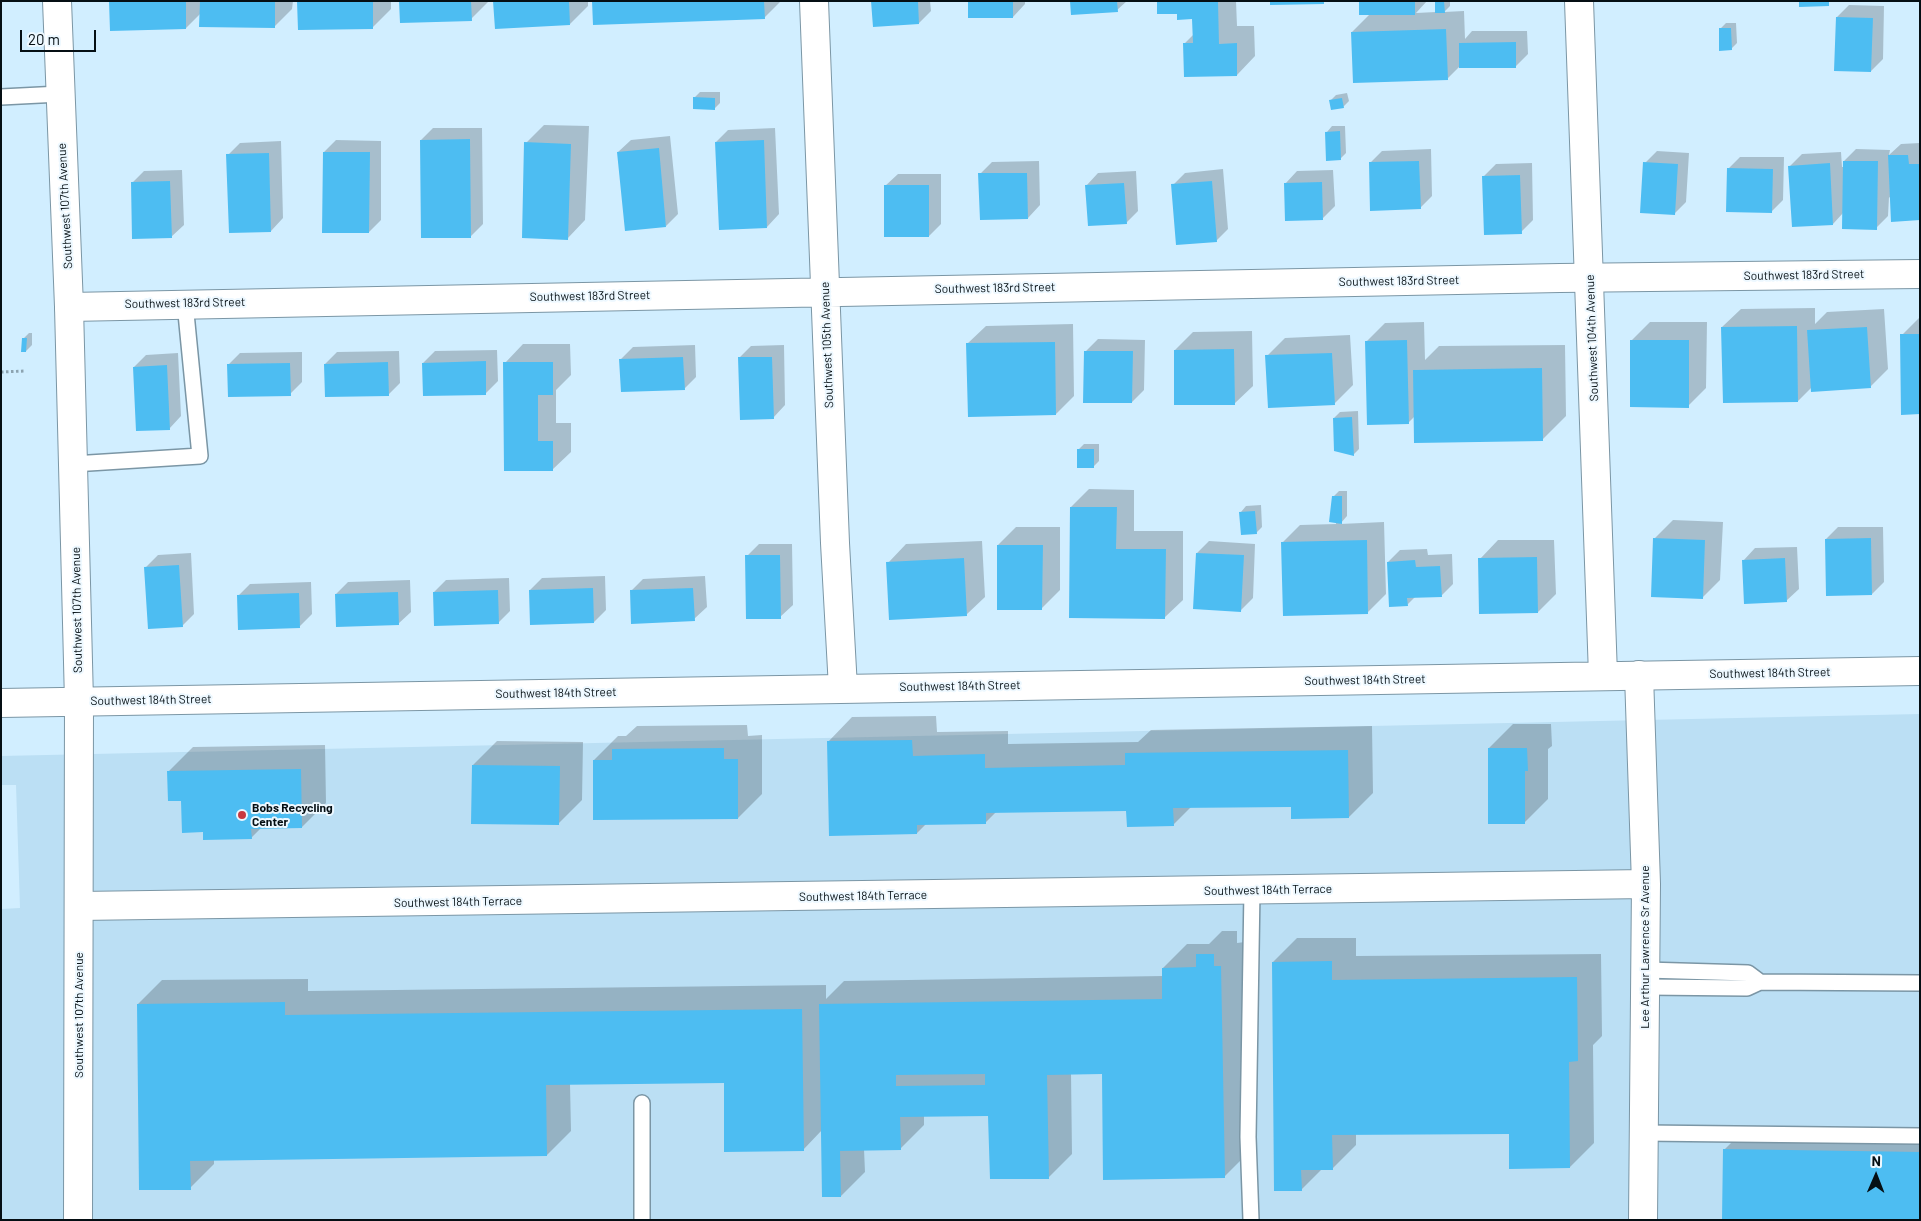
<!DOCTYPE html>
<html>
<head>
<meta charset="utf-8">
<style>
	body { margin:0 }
	#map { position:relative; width:1921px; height:1221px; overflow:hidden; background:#d1eeff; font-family:Barlow,sans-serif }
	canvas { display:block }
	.frame { position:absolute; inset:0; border:2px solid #050f14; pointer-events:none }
	.north { position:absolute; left:1851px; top:1151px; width:50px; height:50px; -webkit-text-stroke:4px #edf8ff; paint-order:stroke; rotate:1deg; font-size:14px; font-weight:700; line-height:20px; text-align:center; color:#050f14 }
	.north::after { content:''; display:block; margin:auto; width:18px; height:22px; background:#050f14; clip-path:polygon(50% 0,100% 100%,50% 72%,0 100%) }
	.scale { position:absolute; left:20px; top:30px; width:76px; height:22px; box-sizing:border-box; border:2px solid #050f14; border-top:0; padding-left:6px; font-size:15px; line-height:18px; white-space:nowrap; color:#050f14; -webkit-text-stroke:4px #edf8ff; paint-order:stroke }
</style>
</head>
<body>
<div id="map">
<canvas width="1921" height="1221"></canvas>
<div class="frame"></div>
<div class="north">N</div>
<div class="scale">20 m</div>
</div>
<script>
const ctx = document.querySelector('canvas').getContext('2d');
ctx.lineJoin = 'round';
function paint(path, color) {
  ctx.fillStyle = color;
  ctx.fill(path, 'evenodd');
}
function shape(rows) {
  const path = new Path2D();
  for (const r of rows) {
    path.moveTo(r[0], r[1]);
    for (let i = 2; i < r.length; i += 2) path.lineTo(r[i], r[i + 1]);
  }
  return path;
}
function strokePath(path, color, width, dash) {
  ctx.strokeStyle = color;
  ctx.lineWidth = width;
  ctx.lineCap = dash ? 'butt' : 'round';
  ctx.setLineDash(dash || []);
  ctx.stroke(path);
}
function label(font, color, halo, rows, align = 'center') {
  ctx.font = font + ' Barlow,sans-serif';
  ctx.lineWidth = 4;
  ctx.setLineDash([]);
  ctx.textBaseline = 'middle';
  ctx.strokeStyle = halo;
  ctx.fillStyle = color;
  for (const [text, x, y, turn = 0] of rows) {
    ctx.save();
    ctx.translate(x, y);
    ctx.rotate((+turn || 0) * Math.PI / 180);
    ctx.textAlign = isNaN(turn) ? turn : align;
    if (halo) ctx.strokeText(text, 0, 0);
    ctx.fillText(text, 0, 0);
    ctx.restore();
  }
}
const built = shape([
	[1920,714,1920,1220,1,1220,1,909,20,908,16,785,1,785,1,756]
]);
const shadow = shape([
	[110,1,293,1,292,9,274,27,201,13,186,28],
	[298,1,391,1,391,9,373,27],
	[400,1,489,1,471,19],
	[495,1,588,1,588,6,570,24],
	[594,1,781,1,764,18],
	[873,1,930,1,931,11,919,23],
	[970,1,1025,1,1025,4,1013,17],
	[1072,1,1127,1,1117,10],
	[1158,1,1236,1,1237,26,1254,26,1255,56,1237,75,1185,43,1194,34,1193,18],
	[1360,1,1427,1,1416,13,1436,12,1436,1,1450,1,1450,6,1444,12,1464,11,1465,39,1472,31,1527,31,1528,54,1516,66,1459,67,1447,79,1352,32,1370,14],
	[1849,5,1884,6,1883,59,1871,71,1837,17],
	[1726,23,1736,23,1737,43,1731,49,1720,29],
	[700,92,720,92,720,103,715,108,694,98],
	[1347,93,1349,101,1343,107,1330,101,1336,95],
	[544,125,589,126,585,220,567,239,526,143],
	[1332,126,1345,126,1346,153,1340,159,1327,132],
	[433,128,482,128,483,224,470,237,421,140],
	[775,128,779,214,767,227,716,142,728,130],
	[670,136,678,214,666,226,618,152,631,140],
	[336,140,381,141,381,220,369,232,324,152],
	[281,141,283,218,271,231,228,155,240,143],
	[1920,143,1920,219,1889,197,1888,216,1876,228,1843,213,1833,224,1790,166,1802,154,1841,152,1842,167,1844,167,1844,161,1856,149,1890,150,1889,155,1901,144],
	[1431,149,1432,196,1420,208,1370,163,1382,151],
	[1657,151,1689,153,1686,202,1674,214,1645,163],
	[1740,157,1784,157,1783,200,1771,212,1728,169],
	[1039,161,1040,205,1028,218,980,174,992,162],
	[1532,163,1533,220,1521,232,1484,176,1496,164],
	[1223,169,1228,229,1216,241,1173,185,1185,173],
	[182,170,184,225,171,237,132,183,144,171],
	[1333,170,1335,206,1323,218,1285,184,1297,171],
	[1136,171,1138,211,1126,223,1086,186,1098,173],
	[898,174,941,174,941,224,929,236,885,186],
	[1815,308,1815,324,1827,312,1884,309,1888,369,1870,387,1812,387,1798,401,1722,327,1741,309],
	[1920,317,1920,413,1902,335],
	[1424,322,1425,360,1439,346,1565,345,1566,416,1542,440,1415,416,1408,423,1366,342,1385,323],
	[1650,322,1707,322,1706,388,1688,406,1632,340],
	[1073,324,1074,396,1056,414,967,344,986,326],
	[1252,331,1253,386,1234,404,1175,350,1193,332],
	[29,333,32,333,32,345,26,351,23,339],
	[1350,335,1353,385,1334,404,1267,356,1285,338],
	[1098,339,1145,340,1144,390,1132,402,1086,351],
	[523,344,570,344,571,375,556,390,556,423,571,423,571,452,552,470,505,470,505,363],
	[695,345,696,377,684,389,621,359,633,347],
	[784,345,785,405,773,418,739,358,751,346],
	[497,350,498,381,486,393,423,363,435,351],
	[399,351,400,383,388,395,325,364,337,352],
	[302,352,302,382,290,394,228,365,240,353],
	[178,353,181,416,169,429,134,367,146,355],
	[1358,411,1359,449,1353,455,1334,418,1340,412],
	[1084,444,1099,444,1099,461,1093,467,1078,450],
	[1089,489,1134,490,1134,531,1183,531,1183,600,1164,618,1071,507],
	[1339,491,1347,491,1347,516,1340,524,1384,522,1386,594,1368,612,1282,543,1300,525,1336,524,1334,496],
	[1261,505,1262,527,1256,533,1241,512,1246,506],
	[1673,520,1723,522,1720,580,1702,598,1655,538],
	[1016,527,1060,527,1060,590,1042,608,998,545],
	[1838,527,1883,527,1884,582,1872,594,1826,539],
	[1498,540,1554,540,1556,594,1538,612,1480,559],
	[982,541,985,597,966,615,888,563,906,544],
	[1209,541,1255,544,1253,598,1241,610,1197,553],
	[759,544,792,544,793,605,780,617,747,556],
	[1797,547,1799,589,1786,601,1743,561,1755,548],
	[1427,549,1428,555,1452,554,1453,584,1441,596,1415,597,1407,605,1388,562,1400,550],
	[191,553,194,614,182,626,146,567,158,555],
	[605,576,606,610,594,622,530,590,542,578],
	[705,576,707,607,694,619,631,591,643,579],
	[509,578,510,611,498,623,434,592,446,580],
	[410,580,411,612,398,624,336,594,348,582],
	[311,582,312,614,300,626,238,596,250,584],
	[936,716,937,732,1008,731,1008,744,1138,742,1151,730,1372,726,1373,793,1349,817,1292,805,1191,807,1173,825,1127,809,997,811,985,823,926,824,917,833,828,742,852,717],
	[1513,724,1551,724,1552,746,1548,749,1548,799,1524,823,1489,748],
	[747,725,748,736,762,735,762,794,738,818,594,760,618,736,626,736,637,726],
	[497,741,583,742,582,800,558,824,473,765],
	[325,745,326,803,302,827,261,828,251,838,204,831,183,800,169,771,193,747],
	[1222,931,1237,931,1237,943,1245,942,1248,1153,1224,1177,1103,1073,1071,1073,1072,1154,1048,1178,990,1115,924,1116,924,1125,900,1149,864,1149,865,1172,841,1196,822,1130,803,1150,725,1082,570,1084,571,1131,547,1155,214,1159,214,1164,190,1188,138,1004,162,980,308,979,308,991,826,985,826,999,844,981,1163,976,1163,968,1187,944,1209,944],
	[1297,938,1356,938,1356,956,1601,954,1602,1036,1593,1045,1594,1143,1570,1167,1510,1133,1356,1134,1356,1145,1332,1169,1322,1169,1301,1190,1273,962],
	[1748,1126,1920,1128,1920,1220,1724,1150]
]);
const building = shape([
	[109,1,186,1,186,29,110,31],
	[200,1,275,1,275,28,199,27],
	[297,1,373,1,373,29,298,30],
	[399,1,471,1,472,21,400,23],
	[493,1,569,1,570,25,495,29],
	[592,1,764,1,765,19,593,25],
	[871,1,918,1,919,24,873,27],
	[968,1,1013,1,1013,18,968,18],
	[1070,1,1117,1,1118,12,1071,15],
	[1157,1,1218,1,1219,44,1237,43,1237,76,1184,77,1183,43,1193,43,1192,19,1177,20,1177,14,1157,14],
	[1270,1,1324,1,1324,4,1270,5],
	[1359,1,1415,1,1415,15,1359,15],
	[1435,1,1444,1,1445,13,1435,13],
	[1799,1,1829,1,1829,6,1799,7],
	[1836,17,1873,18,1871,72,1834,71],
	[1719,28,1731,28,1732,50,1719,51],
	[1446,29,1448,80,1353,83,1351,32],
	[1516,42,1516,68,1459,68,1459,43],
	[693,97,715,98,715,110,693,109],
	[1342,98,1344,108,1331,110,1329,100],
	[1340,131,1341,160,1326,161,1325,132],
	[470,139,471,238,421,238,420,140],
	[764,140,767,228,719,230,715,142],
	[524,142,571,144,568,240,522,238],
	[659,148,666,227,625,231,617,152],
	[323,152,370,152,369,233,322,233],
	[269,153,271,232,229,233,226,154],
	[1888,155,1908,155,1909,164,1920,164,1920,220,1891,222],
	[1419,161,1421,209,1370,211,1369,162],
	[1843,161,1878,161,1877,230,1842,229],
	[1643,162,1678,164,1675,215,1640,213],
	[1830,163,1833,225,1792,227,1788,166],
	[1727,168,1773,169,1772,213,1726,212],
	[978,173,1027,173,1028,219,980,220],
	[1520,175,1522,234,1484,235,1482,176],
	[170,181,172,238,132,239,131,182],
	[1212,181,1217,242,1176,245,1171,184],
	[1322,182,1323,220,1285,221,1284,183],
	[1124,183,1127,224,1088,226,1085,185],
	[884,185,929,185,929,237,884,237],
	[1797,326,1798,402,1723,403,1721,327],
	[1867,327,1871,388,1811,392,1807,330],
	[1900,334,1920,334,1920,414,1901,415],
	[22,338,27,338,26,352,21,352],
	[1407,340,1409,424,1367,425,1365,341],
	[1630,340,1689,340,1689,408,1630,407],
	[1055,342,1056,415,968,417,966,343],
	[1234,349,1235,405,1174,405,1174,350],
	[1084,351,1133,351,1132,403,1083,403],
	[1332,353,1335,405,1268,408,1265,355],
	[683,357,685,390,621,392,619,359],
	[738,357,772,357,774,419,740,420],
	[486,361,486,395,423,396,422,363],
	[388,362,389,396,325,397,324,364],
	[503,362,553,362,553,395,538,395,538,441,553,441,553,471,504,471],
	[290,363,291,396,228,397,227,364],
	[167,365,170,430,136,431,133,367],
	[1542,368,1543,441,1414,443,1413,370],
	[1352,417,1354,456,1334,451,1333,418],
	[1077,449,1094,449,1094,468,1077,468],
	[1332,496,1342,496,1342,524,1329,522],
	[1070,507,1117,507,1116,549,1166,549,1165,619,1069,618],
	[1255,511,1257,534,1241,535,1239,512],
	[1653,538,1705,540,1703,599,1651,597],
	[1871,538,1872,595,1826,596,1825,539],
	[1367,540,1368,614,1283,616,1281,542],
	[997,545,1043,545,1042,610,997,610],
	[1196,553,1244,555,1241,612,1193,609],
	[745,555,780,555,781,619,746,619],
	[1537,557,1538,613,1479,614,1478,558],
	[964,558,967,616,889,620,886,562],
	[1785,558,1787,602,1744,604,1742,560],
	[1415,560,1416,567,1440,566,1442,597,1407,598,1408,606,1389,607,1387,562],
	[179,565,183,627,148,629,144,567],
	[593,588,594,623,530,625,529,590],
	[693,588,695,621,631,624,630,590],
	[498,590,499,624,434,626,433,592],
	[398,592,399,625,336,627,335,594],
	[299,593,300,628,238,630,237,595],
	[912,740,913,756,985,754,985,768,1125,765,1125,753,1348,750,1349,818,1291,819,1291,807,1173,808,1174,826,1127,827,1126,811,986,813,986,824,917,825,917,834,829,836,827,741],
	[724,748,724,759,738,759,738,819,593,820,593,760,612,760,612,749],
	[1488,748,1527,748,1528,771,1525,771,1525,824,1488,824],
	[472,765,560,766,559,825,471,824],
	[301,769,302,828,251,829,252,839,203,840,203,832,182,833,181,801,168,801,167,771],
	[1196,954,1214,954,1214,966,1221,966,1225,1178,1103,1180,1102,1074,1047,1075,1049,1179,990,1179,988,1116,900,1117,901,1150,840,1151,841,1197,822,1197,819,1004,1162,999,1162,968,1196,967],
	[985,1074,985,1085,896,1086,896,1075],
	[1332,961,1332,980,1577,977,1578,1061,1569,1062,1570,1168,1509,1169,1509,1134,1332,1135,1333,1170,1301,1170,1302,1191,1274,1191,1272,962],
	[285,1002,285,1015,802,1009,804,1151,724,1152,724,1083,546,1085,547,1156,190,1161,191,1190,139,1190,137,1004],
	[1723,1149,1920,1152,1920,1220,1722,1220]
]);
const path = shape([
	[1,372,25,371]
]);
const lane = shape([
	[1,97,60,94],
	[73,464,200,456,185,303],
	[1646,970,1748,973,1760,982,1747,988,1646,987],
	[1760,982,1920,983],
	[642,1103,642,1220],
	[1643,1133,1920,1136],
	[1251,1220,1248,1137,1252,890]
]);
const street = shape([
	[814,1,835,543,843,688],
	[69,307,1560,278,1920,274],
	[1639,675,1646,884,1643,1220],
	[79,906,1646,884]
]);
const secondary = shape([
	[57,1,69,307,79,701,78,1220],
	[1579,1,1603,675],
	[1,703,1920,671]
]);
const markers = [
	[242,815,5,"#c93940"]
];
const streetNames = [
	["Southwest 107th Avenue",65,206,-93],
	["Southwest 183rd Street",1804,275,-1],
	["Southwest 183rd Street",1399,281,-1],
	["Southwest 183rd Street",995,288,-1],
	["Southwest 183rd Street",590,296,-1],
	["Southwest 183rd Street",185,303,-1],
	["Southwest 104th Avenue",1592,338,-92],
	["Southwest 105th Avenue",827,345,-92],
	["Southwest 107th Avenue",77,610,-91],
	["Southwest 184th Street",1770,673,-1],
	["Southwest 184th Street",1365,680,-1],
	["Southwest 184th Street",960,686,-1],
	["Southwest 184th Street",556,693,-1],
	["Southwest 184th Street",151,700,-1],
	["Southwest 184th Terrace",1268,890,-1],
	["Southwest 184th Terrace",863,896,-1],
	["Southwest 184th Terrace",458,902,-1],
	["Lee Arthur Lawrence Sr Avenue",1645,947,-90],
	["Southwest 107th Avenue",79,1015,-90]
];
const poiNames = [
	["Bobs Recycling",252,808],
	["Center",252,822]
];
paint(built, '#bbdff4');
paint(shadow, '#0003');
paint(building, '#4dbdf2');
strokePath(lane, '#7b96a5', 18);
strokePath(street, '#7b96a5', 30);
strokePath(secondary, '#7b96a5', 30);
strokePath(path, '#8ca3b0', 3, [2.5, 2.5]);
strokePath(lane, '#fff', 15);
strokePath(street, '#fff', 28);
strokePath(secondary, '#fff', 28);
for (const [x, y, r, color] of markers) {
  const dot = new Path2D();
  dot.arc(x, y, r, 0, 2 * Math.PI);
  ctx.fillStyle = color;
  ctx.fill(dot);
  strokePath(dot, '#edf8ff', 2);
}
label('12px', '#050f14', '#edf8ff', streetNames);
label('bold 12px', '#050f14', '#edf8ff', poiNames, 'left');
</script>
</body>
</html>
